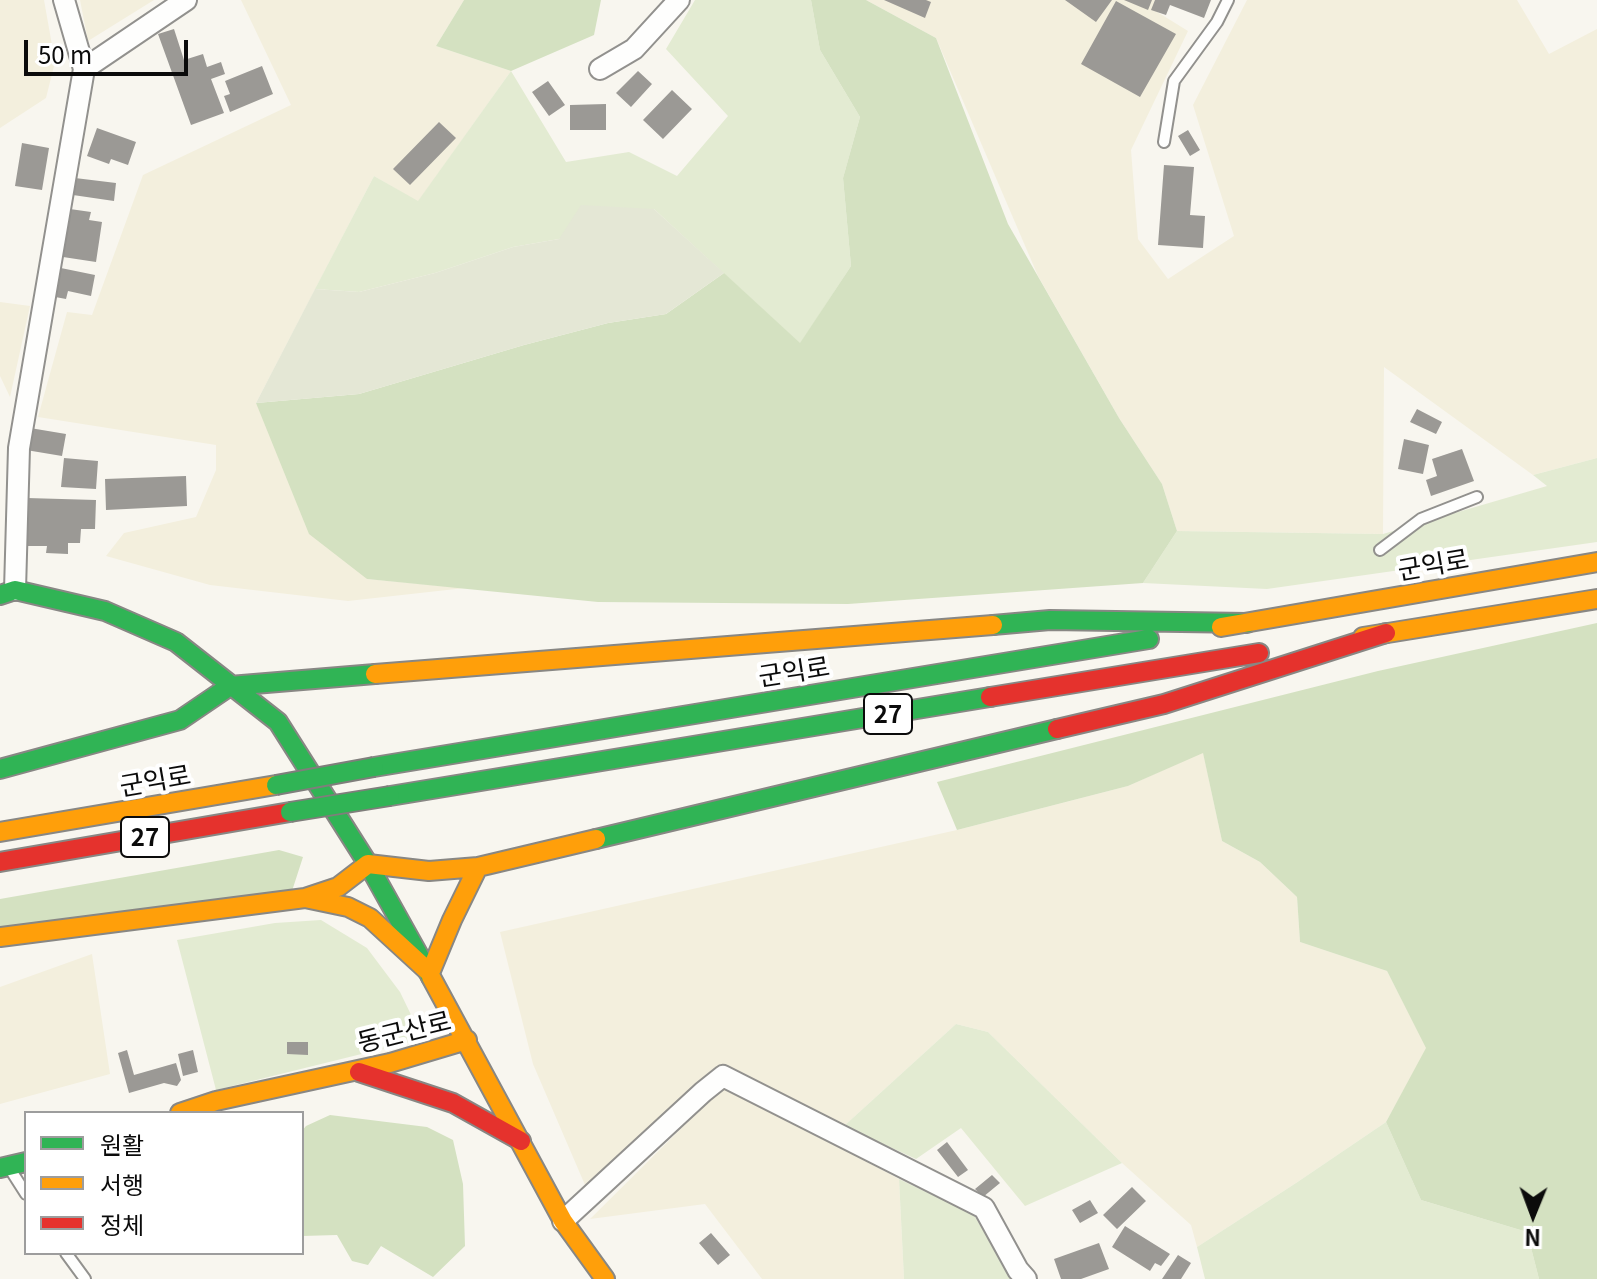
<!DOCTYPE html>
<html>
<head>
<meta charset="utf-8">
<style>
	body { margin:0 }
	#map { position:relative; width:1597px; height:1279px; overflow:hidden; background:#f8f6ef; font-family:Georgia,"Noto Sans KR",serif }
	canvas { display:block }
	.legend { position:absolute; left:24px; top:1111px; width:280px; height:144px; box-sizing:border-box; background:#fff; border:2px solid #9d9d9d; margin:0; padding:10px 14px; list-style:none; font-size:24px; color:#0b0b0b }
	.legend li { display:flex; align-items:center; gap:16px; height:40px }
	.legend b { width:40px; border:2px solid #9d9d9d }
	.north { position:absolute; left:1493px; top:1175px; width:80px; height:80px; -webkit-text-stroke:6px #fff; paint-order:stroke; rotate:181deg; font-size:22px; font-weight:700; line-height:32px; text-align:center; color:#0b0b0b }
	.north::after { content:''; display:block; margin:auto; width:28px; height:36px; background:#0b0b0b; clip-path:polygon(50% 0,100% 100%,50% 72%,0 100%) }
	.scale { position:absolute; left:24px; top:40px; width:164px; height:36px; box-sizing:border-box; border:4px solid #0b0b0b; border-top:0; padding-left:10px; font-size:24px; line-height:28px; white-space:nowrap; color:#0b0b0b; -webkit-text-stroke:6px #fff; paint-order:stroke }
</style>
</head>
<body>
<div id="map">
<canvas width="1597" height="1279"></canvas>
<ul class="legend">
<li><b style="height:10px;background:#30b455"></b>원활</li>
<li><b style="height:10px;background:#ff9f0a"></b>서행</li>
<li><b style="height:10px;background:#e5322d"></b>정체</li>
</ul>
<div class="north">N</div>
<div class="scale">50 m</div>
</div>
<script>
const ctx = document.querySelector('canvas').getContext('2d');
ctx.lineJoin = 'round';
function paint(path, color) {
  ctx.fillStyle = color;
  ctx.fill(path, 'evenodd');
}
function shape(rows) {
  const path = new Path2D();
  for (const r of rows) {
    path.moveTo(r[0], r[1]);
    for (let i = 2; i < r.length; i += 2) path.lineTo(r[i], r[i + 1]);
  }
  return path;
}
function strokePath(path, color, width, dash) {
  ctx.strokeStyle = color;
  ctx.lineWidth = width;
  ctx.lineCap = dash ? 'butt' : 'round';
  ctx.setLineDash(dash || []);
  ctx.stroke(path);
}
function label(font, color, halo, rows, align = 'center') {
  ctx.font = font + ' Georgia,"Noto Sans KR",serif';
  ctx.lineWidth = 8;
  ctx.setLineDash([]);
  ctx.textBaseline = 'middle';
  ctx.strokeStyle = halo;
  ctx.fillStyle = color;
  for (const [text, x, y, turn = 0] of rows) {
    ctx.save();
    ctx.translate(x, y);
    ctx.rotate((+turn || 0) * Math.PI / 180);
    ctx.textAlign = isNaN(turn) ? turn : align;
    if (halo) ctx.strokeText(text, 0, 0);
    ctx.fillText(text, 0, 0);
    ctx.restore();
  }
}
const farmland = shape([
	[0,0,44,0,55,62,46,98,0,128],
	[80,0,154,0,88,41],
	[241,0,464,0,436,46,511,71,418,202,374,176,256,403,367,579,465,588,348,601,210,585,106,556,124,533,196,517,216,470,216,445,38,417,67,312,92,315,143,175,291,105],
	[866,0,1156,0,1154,10,1188,31,1131,150,1138,239,1168,279,1234,236,1193,105,1247,0,1517,0,1549,54,1597,29,1597,458,1533,475,1384,367,1383,534,1177,531,1162,484,1119,418,1038,276,936,38],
	[0,302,30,306,10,397,0,376],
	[1203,752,1222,841,1260,862,1297,897,1300,942,1387,971,1427,1048,1386,1122,1296,1183,1197,1247,1191,1225,1122,1163,988,1032,956,1024,844,1126,730,1071,713,1069,585,1185,533,1064,500,932,957,830,1128,786],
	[92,954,110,1074,0,1104,0,987],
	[723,1087,742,1094,899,1179,904,1279,762,1279,705,1204,590,1219]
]);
const green = shape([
	[695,0,811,0,820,50,860,117,843,178,851,266,800,344,654,209,559,239,513,247,435,273,359,292,315,289,374,176,418,201,511,71,566,162,629,152,677,176,728,116,666,49],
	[1597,458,1597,542,1267,589,1143,583,1177,531,1383,534,1547,486,1533,475],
	[321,920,367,948,400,992,415,1023,414,1041,216,1090,177,940,275,923],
	[956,1024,988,1032,1122,1163,1025,1206,961,1128,916,1159,844,1126],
	[1386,1122,1421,1200,1527,1232,1539,1279,1205,1279,1197,1247,1296,1183],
	[899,1179,974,1215,1008,1273,1014,1279,904,1279]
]);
const forest = shape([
	[464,0,601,0,594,35,511,71,436,46],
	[811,0,866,0,936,38,1008,224,1119,418,1162,484,1177,531,1143,583,848,604,598,602,367,579,309,534,256,403,359,394,524,345,608,323,666,314,724,273,800,343,851,266,843,178,860,117,820,50],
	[1597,623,1597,1279,1539,1279,1527,1232,1421,1200,1386,1122,1426,1048,1387,971,1300,942,1297,897,1260,862,1222,841,1203,753,1128,786,957,830,937,782,1378,671],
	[279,850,303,857,292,891,0,944,0,899],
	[330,1115,427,1127,453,1140,463,1184,465,1246,433,1277,381,1246,368,1265,352,1261,337,1235,302,1236,302,1131,306,1126]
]);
const cemetery = shape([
	[581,205,654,209,724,273,666,314,608,323,524,345,359,394,256,403,315,289,359,292,435,273,513,247,559,239]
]);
const building = shape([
	[884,0,926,0,931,2,925,18],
	[1065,0,1112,0,1096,22],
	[1124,0,1152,0,1148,10],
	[1155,0,1211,0,1204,18,1170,5,1166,15,1151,10],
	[1116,1,1176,34,1140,97,1081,64],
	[174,29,184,60,203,54,207,67,221,62,225,74,211,79,224,113,191,125,158,34],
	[262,66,273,94,230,112,224,96,230,94,225,81],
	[638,71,652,84,631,107,616,93],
	[548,81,565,105,549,116,532,92],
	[672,90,692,109,663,139,643,120],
	[606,104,606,130,570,130,570,105],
	[439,122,456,138,410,185,393,169],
	[97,128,136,142,128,165,111,159,109,164,87,156],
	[1188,130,1200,150,1190,156,1178,136],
	[22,143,49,148,42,190,15,186],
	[1164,165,1194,167,1190,215,1205,216,1203,248,1158,245],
	[75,178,116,183,114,201,73,195],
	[70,209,91,212,89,220,102,222,96,262,63,257],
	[56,267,95,275,91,296,68,291,66,299,50,296],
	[1417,409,1442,422,1436,434,1410,422],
	[30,428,66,434,62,456,26,450],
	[1404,439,1429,445,1423,474,1398,469],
	[1462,449,1474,481,1431,496,1426,480,1437,476,1432,459],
	[64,458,98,461,96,489,61,487],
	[186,476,187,506,106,510,105,479],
	[27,498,96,500,95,529,81,529,80,543,68,543,68,554,46,553,47,546,26,546],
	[287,1042,308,1042,308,1055,287,1054],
	[127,1050,134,1075,176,1063,181,1080,177,1086,164,1083,129,1093,118,1053],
	[193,1050,198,1072,183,1076,178,1054],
	[947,1142,968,1170,958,1177,937,1150],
	[992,1175,1000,1183,983,1197,975,1189],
	[1132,1187,1146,1201,1117,1229,1103,1215],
	[1090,1200,1098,1213,1080,1223,1072,1210],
	[1125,1226,1170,1254,1161,1266,1155,1263,1150,1271,1112,1247],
	[711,1233,730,1255,718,1265,699,1243],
	[1099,1243,1109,1269,1081,1279,1061,1279,1054,1259],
	[1178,1255,1191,1263,1181,1279,1162,1279]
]);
const lane = shape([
	[1164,142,1174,81,1217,22,1228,0],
	[1380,550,1421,519,1477,497],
	[10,1169,26,1194],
	[66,1253,85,1279]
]);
const street = shape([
	[64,0,84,69],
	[600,69,634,49,679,0],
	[15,590,19,448,84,69,186,0],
	[563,1221,703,1092,723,1076,984,1208,1018,1270,1026,1279]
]);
const fast = shape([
	[0,595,15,590,105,611,176,642,278,722,368,864,431,977],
	[993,625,1050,620,1247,623],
	[374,767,1149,639],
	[0,769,180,720,230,686,375,674],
	[390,796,990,697],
	[596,839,1057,729],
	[0,1168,26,1162]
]);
const slow = shape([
	[1221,627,1597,562],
	[1363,637,1597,599],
	[375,674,993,625],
	[0,832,276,785],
	[305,898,348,907,370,918,430,973,452,920,478,867],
	[0,937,305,898,338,887,368,864,429,871,478,867,596,839],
	[431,977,563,1221,605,1279],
	[180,1113,216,1101,390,1063,467,1040]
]);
const jam = shape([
	[990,697,1259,653],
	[1057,729,1164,704,1386,633],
	[0,862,290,812],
	[359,1072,453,1103,521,1141]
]);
const fastBridge = shape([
	[276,785,374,767],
	[290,812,390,796]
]);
const shields = [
	[888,714,48],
	[145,837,48]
];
const shieldNames = [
	["27",888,714],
	["27",145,837]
];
const streetNames = [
	["군익로",1433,564,-10],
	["군익로",794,671,-9],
	["군익로",155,780,-10],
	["동군산로",404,1031,-14]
];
paint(farmland, '#f3efdd');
paint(green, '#e3ebd2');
paint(forest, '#d4e1c1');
paint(cemetery, '#e4e7d5');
paint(building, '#9b9995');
strokePath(lane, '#92918e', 14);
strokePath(street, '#92918e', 24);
strokePath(fast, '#888784', 22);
strokePath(slow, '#888784', 22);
strokePath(jam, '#888784', 22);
strokePath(lane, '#fefefd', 10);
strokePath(street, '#fefefd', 20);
strokePath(fast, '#30b455', 18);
strokePath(slow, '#ff9f0a', 18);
strokePath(jam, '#e5322d', 18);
strokePath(fastBridge, '#7f7e7b', 22, []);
strokePath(fastBridge, '#30b455', 18);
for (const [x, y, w] of shields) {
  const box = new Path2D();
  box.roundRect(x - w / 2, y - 20, w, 40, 6);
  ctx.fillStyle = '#fff';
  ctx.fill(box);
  strokePath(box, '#0b0b0b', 2);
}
label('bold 24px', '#0b0b0b', null, shieldNames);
label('26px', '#0b0b0b', '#fff', streetNames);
</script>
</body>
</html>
